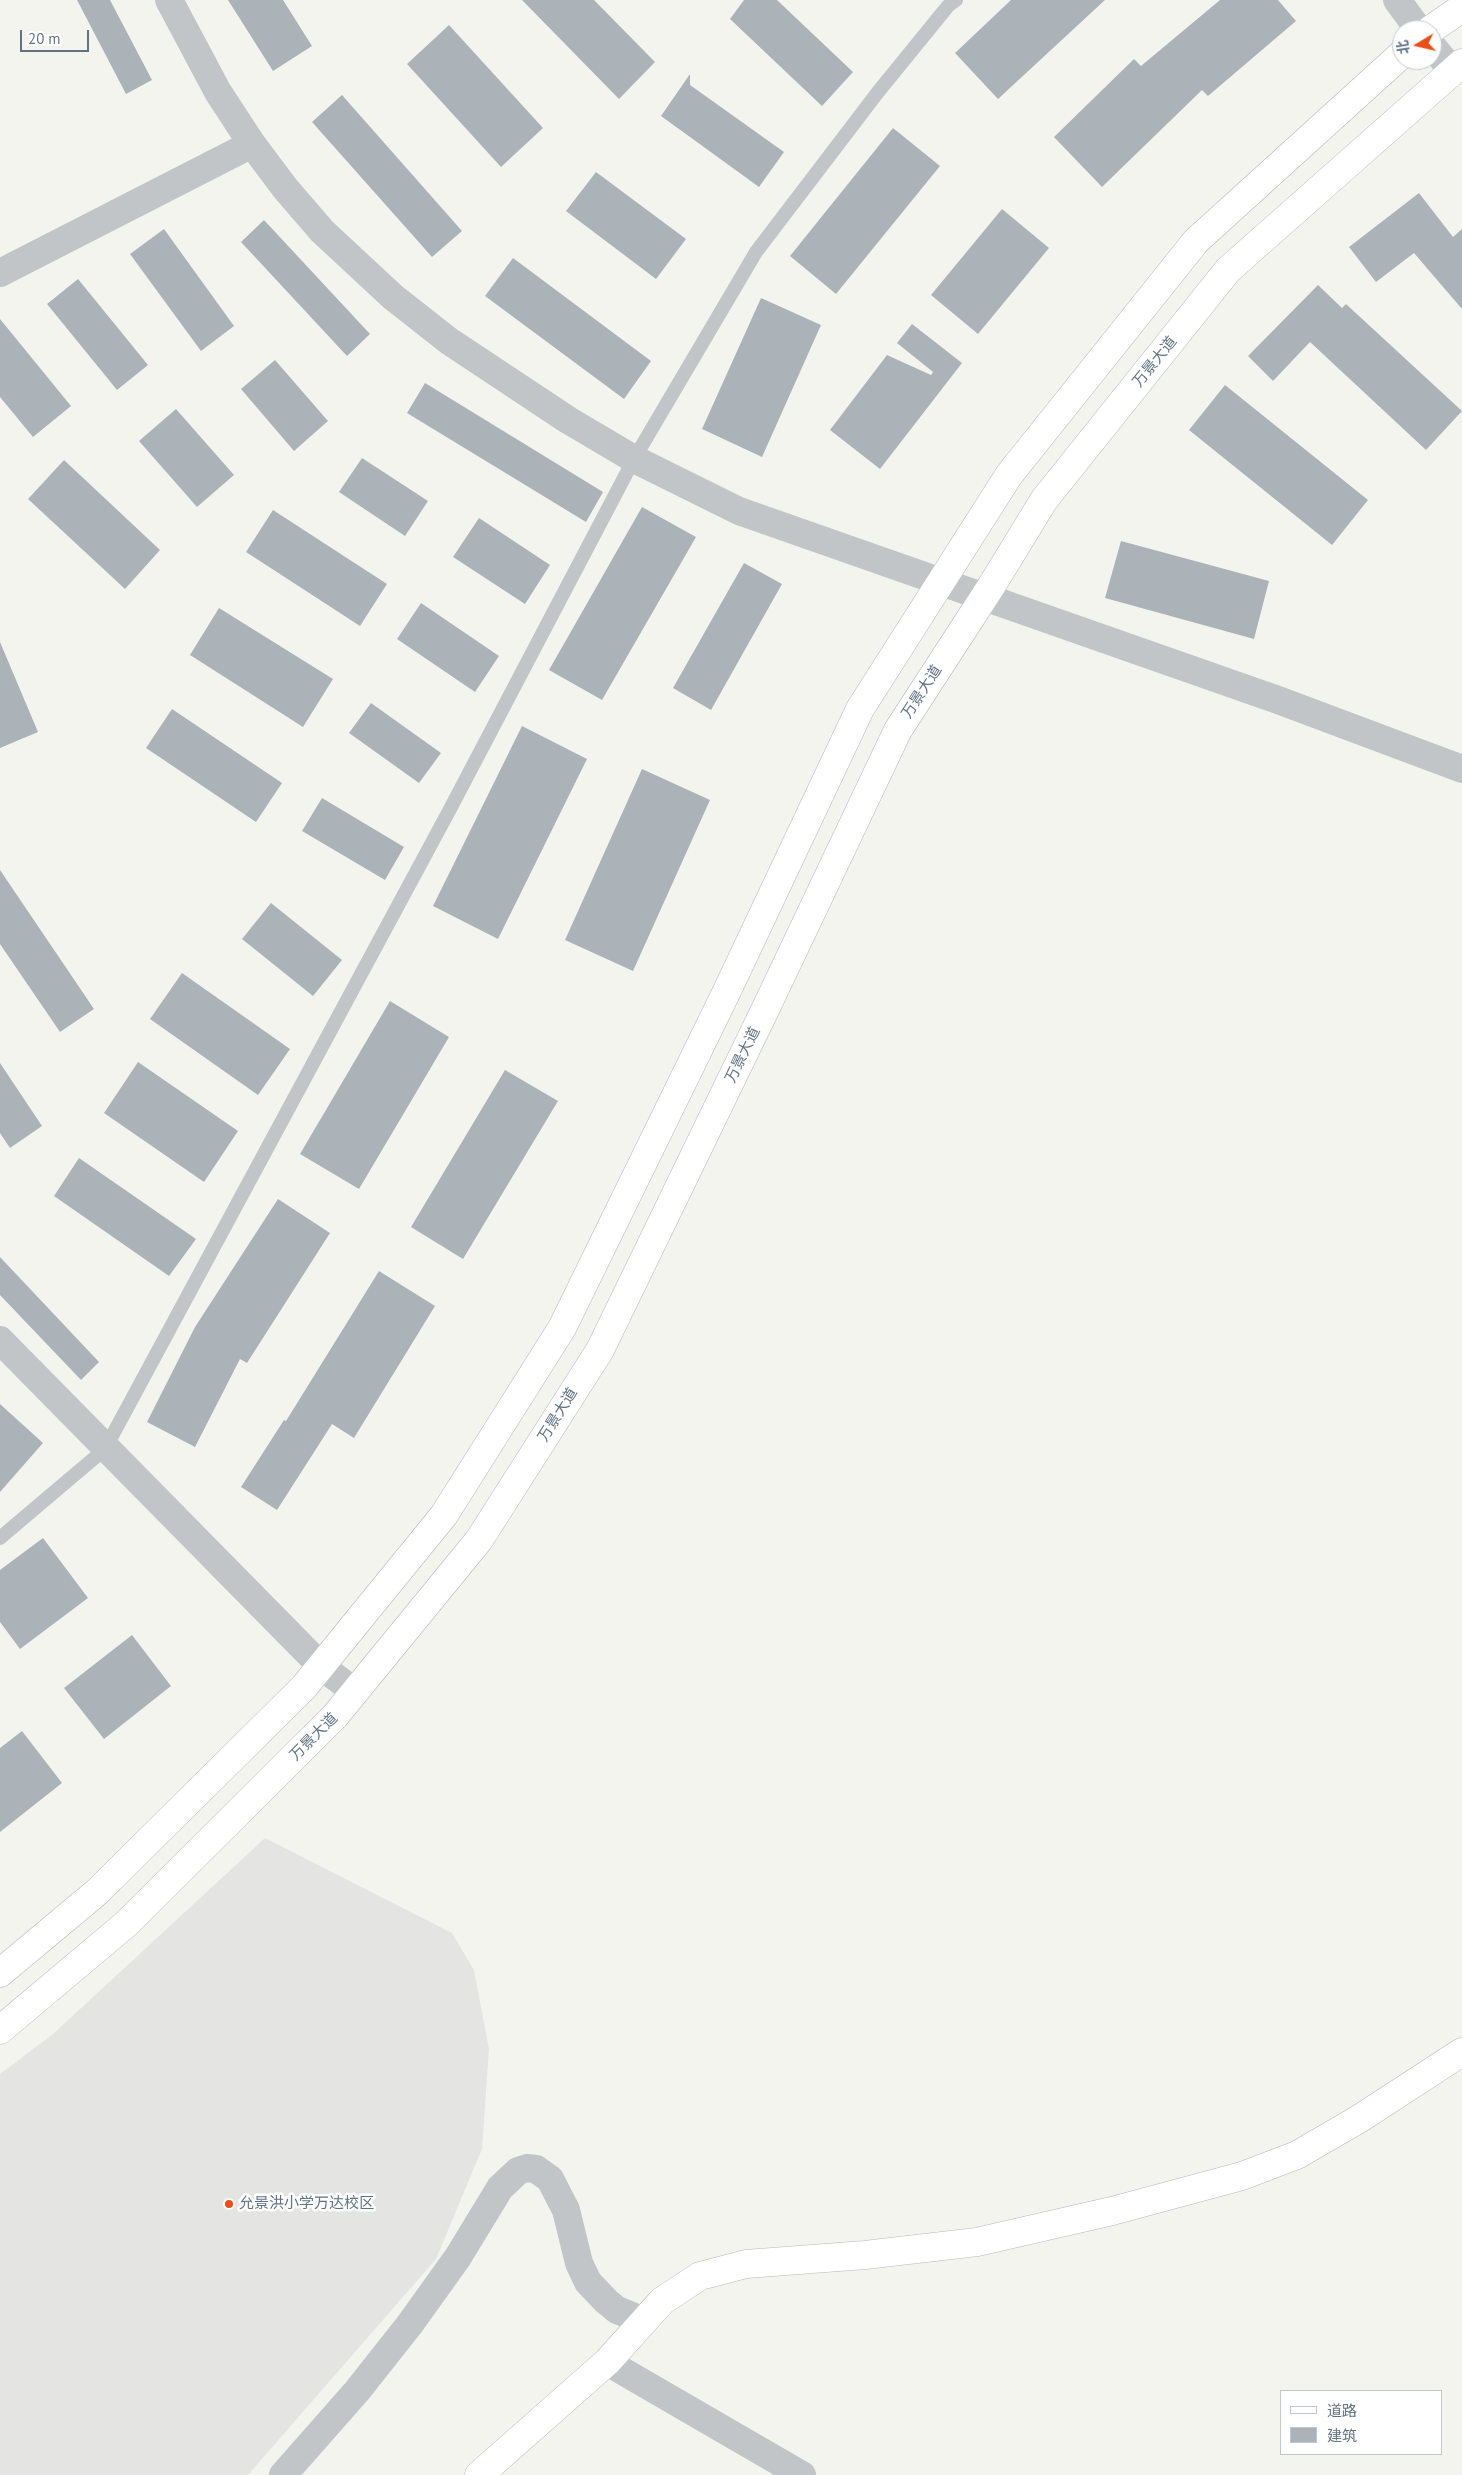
<!DOCTYPE html>
<html>
<head>
<meta charset="utf-8">
<style>
	body { margin:0 }
	#map { position:relative; width:1462px; height:2475px; overflow:hidden; background:#f4f4ef; font-family:"PT Sans","Noto Sans SC",sans-serif }
	canvas { display:block }
	.legend { position:absolute; left:1280px; top:2390px; width:162px; height:65px; box-sizing:border-box; background:#fff; border:1px solid #c0c7cd; margin:0; padding:6px 9px; list-style:none; font-size:15px; color:#617382 }
	.legend li { display:flex; align-items:center; gap:10px; height:25px }
	.legend b { width:25px; border:1px solid #c0c7cd }
	.north { position:absolute; left:1392px; top:20px; width:50px; height:50px; box-sizing:border-box; background:#fff; border:1px solid #c0c7cd; border-radius:50%; rotate:261deg; font-size:14px; font-weight:700; line-height:20px; text-align:center; color:#617382 }
	.north::after { content:''; display:block; margin:auto; width:18px; height:22px; background:#ed4c17; clip-path:polygon(50% 0,100% 100%,50% 72%,0 100%) }
	.scale { position:absolute; left:20px; top:30px; width:69px; height:22px; box-sizing:border-box; border:2px solid #617382; border-top:0; padding-left:6px; font-size:15px; line-height:18px; white-space:nowrap; color:#617382; -webkit-text-stroke:4px #fff; paint-order:stroke }
</style>
</head>
<body>
<div id="map">
<canvas width="1462" height="2475"></canvas>
<ul class="legend">
<li><b style="height:6px;background:#fff"></b>道路</li>
<li><b style="height:14px;background:#abb3b8"></b>建筑</li>
</ul>
<div class="north">北</div>
<div class="scale">20 m</div>
</div>
<script>
const ctx = document.querySelector('canvas').getContext('2d');
ctx.lineJoin = 'round';
function paint(path, color) {
  ctx.fillStyle = color;
  ctx.fill(path, 'evenodd');
}
function shape(rows) {
  const path = new Path2D();
  for (const r of rows) {
    path.moveTo(r[0], r[1]);
    for (let i = 2; i < r.length; i += 2) path.lineTo(r[i], r[i + 1]);
  }
  return path;
}
function strokePath(path, color, width, dash) {
  ctx.strokeStyle = color;
  ctx.lineWidth = width;
  ctx.lineCap = dash ? 'butt' : 'round';
  ctx.setLineDash(dash || []);
  ctx.stroke(path);
}
function label(font, color, halo, rows, align = 'center') {
  ctx.font = font + ' "PT Sans","Noto Sans SC",sans-serif';
  ctx.lineWidth = 5;
  ctx.setLineDash([]);
  ctx.textBaseline = 'middle';
  ctx.strokeStyle = halo;
  ctx.fillStyle = color;
  for (const [text, x, y, turn = 0] of rows) {
    ctx.save();
    ctx.translate(x, y);
    ctx.rotate((+turn || 0) * Math.PI / 180);
    ctx.textAlign = isNaN(turn) ? turn : align;
    if (halo) ctx.strokeText(text, 0, 0);
    ctx.fillText(text, 0, 0);
    ctx.restore();
  }
}
const built = shape([
	[265,1838,452,1933,474,1970,489,2049,482,2149,436,2259,248,2475,0,2475,0,2074,53,2034]
]);
const building = shape([
	[77,0,110,0,152,80,126,94],
	[228,0,283,0,312,46,273,71],
	[522,0,594,0,655,62,619,99],
	[744,0,777,0,853,72,822,106,730,19],
	[1011,0,1105,0,998,99,955,53],
	[1220,0,1278,0,1296,21,1208,96,1202,90,1102,187,1054,137,1134,59,1141,66],
	[449,25,543,128,501,167,407,64],
	[690,74,690,85,784,152,759,187,661,116],
	[342,95,462,231,432,257,312,122],
	[893,128,940,166,836,294,790,256],
	[596,172,686,239,656,279,566,211],
	[1419,193,1453,237,1462,229,1462,309,1414,253,1376,282,1349,247],
	[1002,209,1049,248,978,334,931,295],
	[264,220,370,334,347,356,241,242],
	[164,229,234,326,201,351,130,254],
	[513,258,651,361,624,399,485,296],
	[78,279,148,365,117,390,47,304],
	[1318,285,1342,308,1346,304,1462,411,1426,450,1310,342,1273,381,1248,356],
	[761,298,821,325,762,457,702,429],
	[0,319,71,406,33,437,0,397],
	[912,324,962,363,880,469,830,430,887,355,931,375,933,372,897,343],
	[275,360,328,421,294,451,241,389],
	[425,383,603,492,586,522,407,413],
	[1225,385,1368,500,1332,545,1189,430],
	[176,409,234,475,197,507,139,441],
	[362,458,428,501,405,536,339,492],
	[64,460,160,550,125,589,28,499],
	[642,507,696,537,602,700,549,670],
	[273,510,387,584,360,626,246,552],
	[479,518,550,565,525,604,453,557],
	[1121,541,1269,581,1254,639,1105,598],
	[744,563,782,584,711,710,673,688],
	[421,603,499,656,475,692,397,639],
	[219,608,333,679,303,727,190,655],
	[0,642,38,732,0,748],
	[371,703,441,753,419,783,349,733],
	[172,709,282,783,256,822,146,748],
	[522,726,587,759,498,939,433,906],
	[642,769,710,800,633,971,565,940],
	[322,798,404,847,385,880,302,831],
	[0,870,94,1009,60,1032,0,944],
	[271,903,342,960,313,996,242,939],
	[182,973,290,1049,258,1095,150,1019],
	[390,1001,449,1037,359,1189,300,1154],
	[138,1062,238,1131,204,1182,104,1113],
	[0,1063,42,1126,10,1148,0,1133],
	[505,1070,558,1101,463,1259,411,1227],
	[79,1158,196,1239,169,1276,54,1196],
	[278,1199,330,1233,247,1363,240,1359,195,1447,147,1422,195,1327],
	[0,1257,99,1362,81,1380,0,1295],
	[379,1271,435,1306,354,1438,332,1424,277,1510,241,1487,284,1420,286,1421],
	[0,1404,43,1443,0,1492],
	[43,1538,88,1598,20,1649,0,1622,0,1570],
	[132,1635,171,1686,104,1739,64,1688],
	[22,1731,62,1783,0,1832,0,1748]
]);
const service = shape([
	[0,1538,105,1449,449,811,634,459,756,252,878,92,948,6,956,0]
]);
const minor = shape([
	[1397,0,1419,30],
	[1432,46,1452,70],
	[0,273,252,144],
	[0,1340,321,1666,355,1692],
	[607,2362,802,2475],
	[283,2475,357,2391,410,2324,458,2257,500,2188,518,2171,527,2168,536,2169,550,2179,566,2210,579,2263,588,2282,606,2301,617,2310,644,2321]
]);
const tertiary = shape([
	[169,0,218,92,252,144,285,188,322,231,393,297,449,341,568,420,634,459,739,511,1278,700,1462,769]
]);
const secondary = shape([
	[1430,30,1462,8],
	[0,1973,97,1892,304,1687,444,1515,562,1328,726,993,860,709,1009,475,1196,241,1402,54],
	[0,2030,126,1924,335,1716,479,1540,600,1350,764,1012,898,730,992,585,1044,500,1228,270,1462,63],
	[479,2475,607,2362,662,2301,700,2276,746,2264,865,2255,977,2242,1112,2211,1242,2176,1297,2155,1359,2119,1462,2052]
]);
const markers = [
	[229,2204,5,"#ed4c17"]
];
const streetNames = [
	["万景大道",1155,362,-51],
	["万景大道",922,692,-57],
	["万景大道",743,1055,-64],
	["万景大道",558,1415,-58],
	["万景大道",314,1737,-45]
];
const poiNames = [
	["允景洪小学万达校区",239,2204]
];
paint(built, '#e4e5e3');
paint(building, '#abb3b8');
strokePath(secondary, '#b3b8bd', 29);
strokePath(service, '#c1c5c8', 14);
strokePath(minor, '#c1c5c8', 28);
strokePath(tertiary, '#c1c5c8', 28);
strokePath(secondary, '#fff', 28);
for (const [x, y, r, color] of markers) {
  const dot = new Path2D();
  dot.arc(x, y, r, 0, 2 * Math.PI);
  ctx.fillStyle = color;
  ctx.fill(dot);
  strokePath(dot, '#fff', 2);
}
label('15px', '#617382', '#fff', streetNames);
label('15px', '#617382', '#fff', poiNames, 'left');
</script>
</body>
</html>
